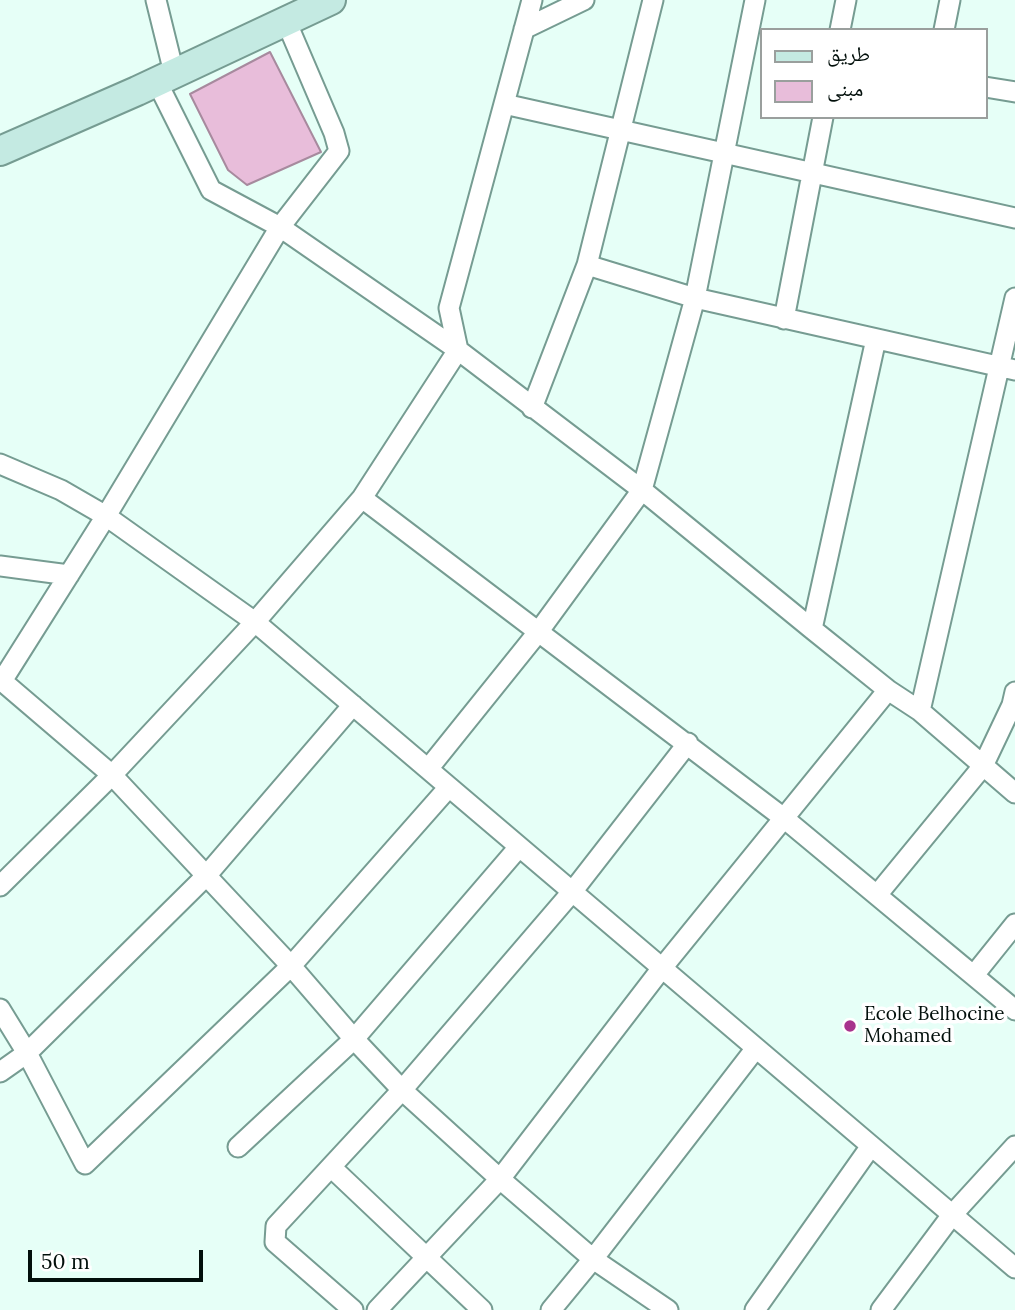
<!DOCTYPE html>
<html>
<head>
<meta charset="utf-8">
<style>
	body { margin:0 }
	#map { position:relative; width:1015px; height:1310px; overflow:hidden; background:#e6fff7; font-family:Lora,"Noto Naskh Arabic",serif }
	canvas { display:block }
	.legend { position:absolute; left:760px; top:28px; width:228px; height:91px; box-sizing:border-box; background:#fff; border:2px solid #9a9f9d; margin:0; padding:9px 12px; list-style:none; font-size:21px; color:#020f0b }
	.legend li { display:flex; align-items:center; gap:14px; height:35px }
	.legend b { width:35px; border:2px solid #9a9f9d }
	.scale { position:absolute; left:28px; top:1250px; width:175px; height:32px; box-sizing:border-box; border:4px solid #020f0b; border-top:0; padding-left:9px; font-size:21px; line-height:24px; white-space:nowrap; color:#020f0b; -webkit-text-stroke:5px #fff; paint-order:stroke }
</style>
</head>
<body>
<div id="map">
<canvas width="1015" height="1310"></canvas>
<ul class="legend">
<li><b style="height:9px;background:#c4eae2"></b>طريق</li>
<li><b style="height:19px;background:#e8bdda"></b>مبنى</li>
</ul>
<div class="scale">50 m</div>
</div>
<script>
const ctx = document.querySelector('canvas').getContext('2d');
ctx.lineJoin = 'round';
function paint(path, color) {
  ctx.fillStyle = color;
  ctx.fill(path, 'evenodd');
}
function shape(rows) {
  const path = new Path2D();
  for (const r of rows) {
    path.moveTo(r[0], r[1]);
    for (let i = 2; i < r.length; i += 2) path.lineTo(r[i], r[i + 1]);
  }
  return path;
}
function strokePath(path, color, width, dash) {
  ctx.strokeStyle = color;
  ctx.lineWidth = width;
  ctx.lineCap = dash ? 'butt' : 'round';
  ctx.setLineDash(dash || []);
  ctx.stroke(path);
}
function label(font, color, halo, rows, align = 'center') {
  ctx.font = font + ' Lora,serif';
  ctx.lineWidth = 7;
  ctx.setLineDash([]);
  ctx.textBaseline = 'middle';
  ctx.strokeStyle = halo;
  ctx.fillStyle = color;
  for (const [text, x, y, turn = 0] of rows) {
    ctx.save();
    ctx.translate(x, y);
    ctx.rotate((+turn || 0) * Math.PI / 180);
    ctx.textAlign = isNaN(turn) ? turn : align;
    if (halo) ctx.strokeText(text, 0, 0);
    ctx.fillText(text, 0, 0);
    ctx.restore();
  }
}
const building = shape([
	[270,52,321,152,247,185,228,170,190,94,270,52]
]);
const minor = shape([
	[156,0,174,73],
	[286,21,334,133,339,151,280,227,106,516,2,681,112,775,291,966,354,1039,402,1090,500,1179,593,1259,668,1310],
	[524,29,584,0],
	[840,30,846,0],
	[944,30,950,0],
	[157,82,211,190,280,227,458,350,642,490,812,629,888,690,920,711,1015,793],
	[985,87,1015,92],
	[504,104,1015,218],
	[587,265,695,298,1015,370],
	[784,319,823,117],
	[532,408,587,265,653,0],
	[0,464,61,490,106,516,255,622,1015,1268],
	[362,498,785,819,1015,1010],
	[0,566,69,575],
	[812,629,876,339],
	[920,711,1015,298],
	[428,769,539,631,642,490,695,298,755,0],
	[0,886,112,775,255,622,362,498,458,350,449,308,532,0],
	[877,895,983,766,1012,705,1015,692],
	[974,975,1015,924],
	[0,1009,27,1053,85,1164,291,966,449,787],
	[0,1072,27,1053,206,876,353,705],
	[238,1147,354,1039,519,847],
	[331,1167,482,1310],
	[353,1310,275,1242,276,1226,402,1090,572,892,688,743],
	[377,1310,500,1179,662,968,888,690],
	[551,1310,593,1259,756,1048],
	[755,1310,871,1146],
	[881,1310,952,1215,1015,1146]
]);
const secondary = shape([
	[0,151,137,91,331,0]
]);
const markers = [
	[850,1026,7,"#a7338d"]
];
const poiNames = [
	["Ecole Belhocine",864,1015],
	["Mohamed",864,1037]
];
paint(building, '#e8bdda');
strokePath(building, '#a78a9e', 2);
strokePath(minor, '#769c92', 23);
strokePath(secondary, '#769c92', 32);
strokePath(minor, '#fff', 19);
strokePath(secondary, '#c4eae2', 28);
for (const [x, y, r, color] of markers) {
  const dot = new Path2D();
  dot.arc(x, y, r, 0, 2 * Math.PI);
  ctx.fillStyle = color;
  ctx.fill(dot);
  strokePath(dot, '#fff', 2.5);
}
label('19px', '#020f0b', '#fff', poiNames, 'left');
</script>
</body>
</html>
